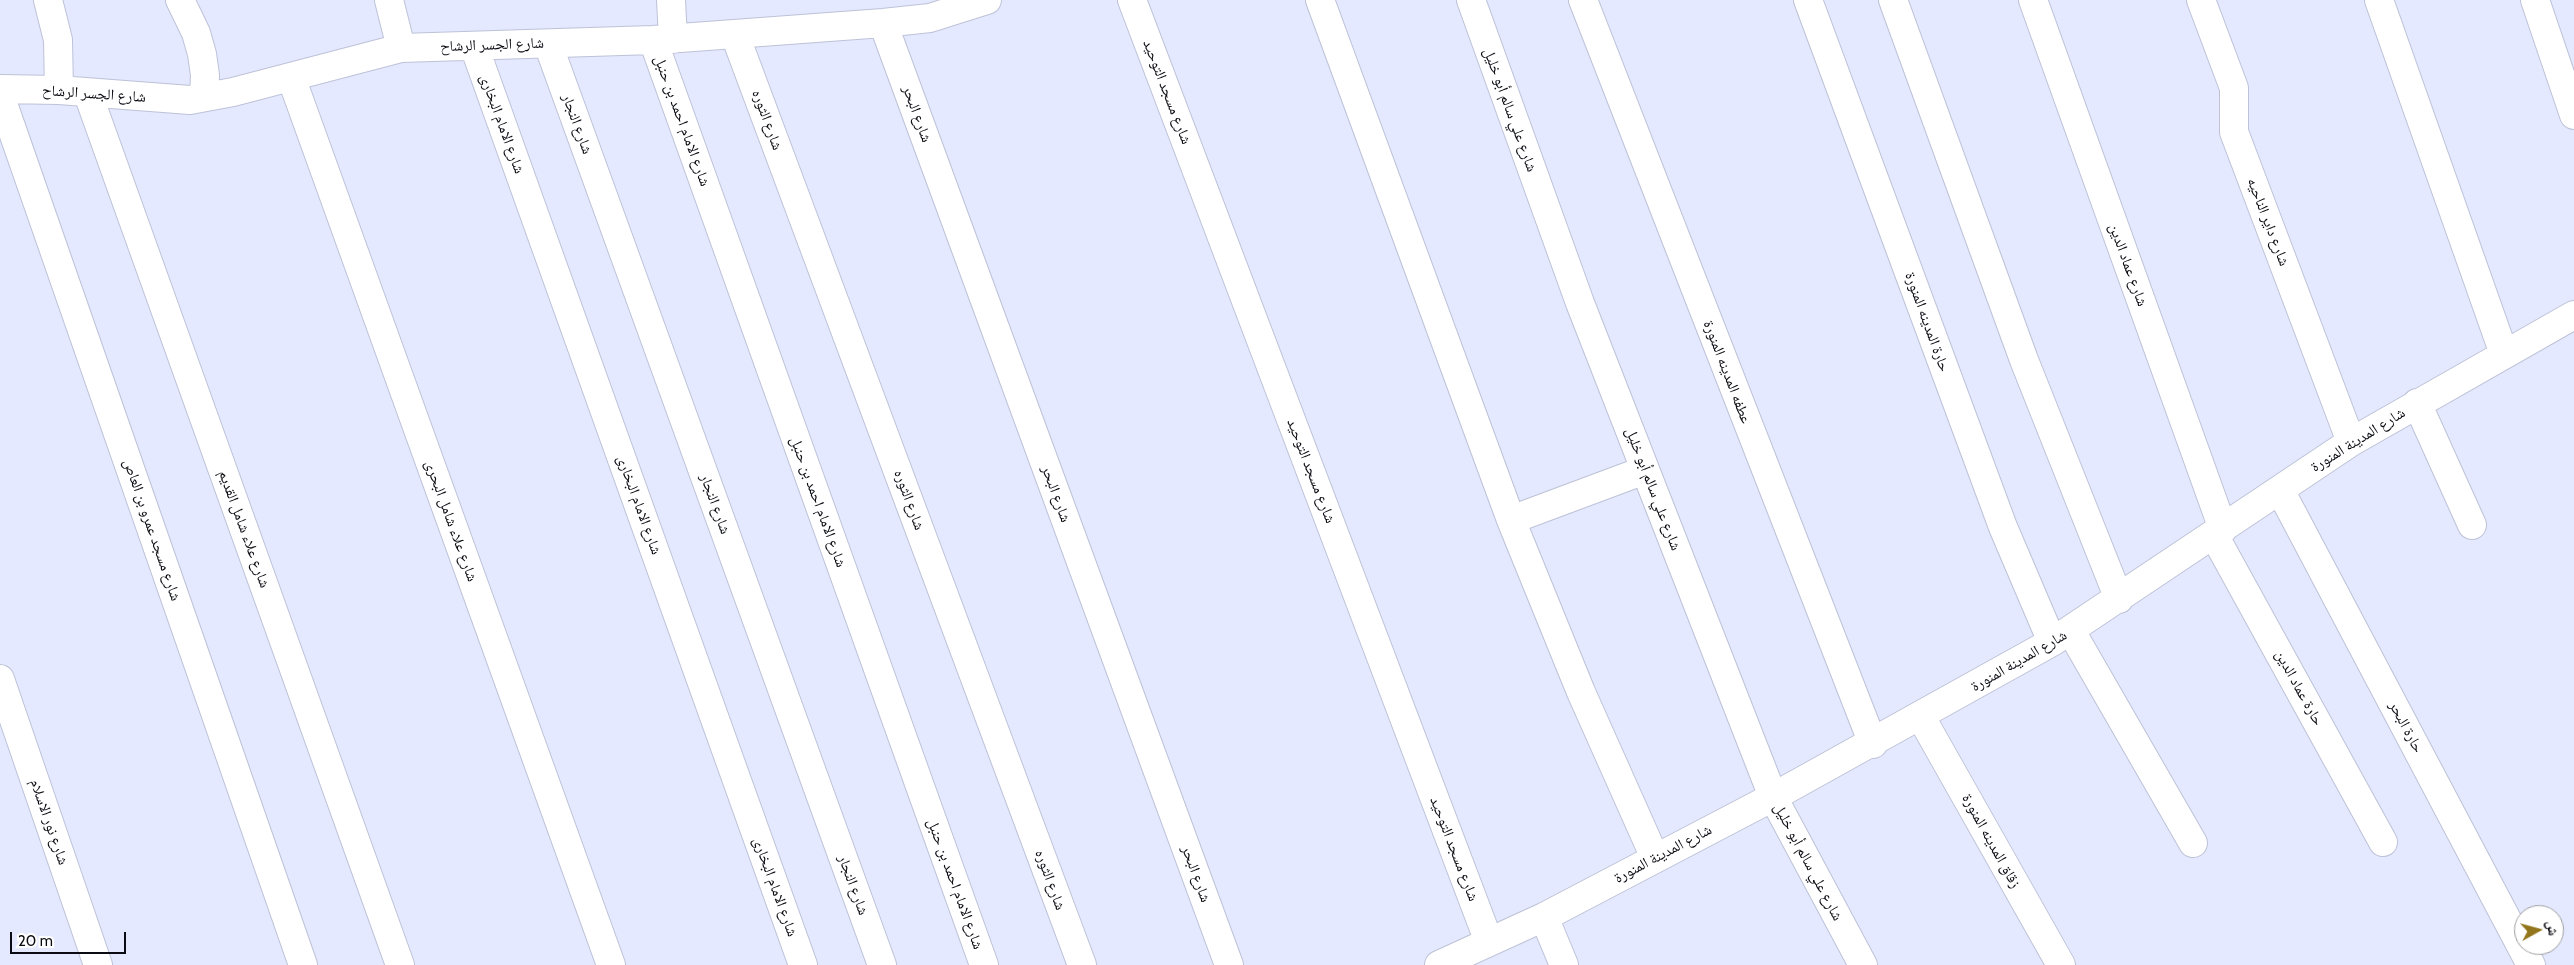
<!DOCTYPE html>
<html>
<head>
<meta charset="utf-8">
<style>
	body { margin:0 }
	#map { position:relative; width:2574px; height:965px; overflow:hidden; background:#e4e9ff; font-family:Cabin,"Noto Naskh Arabic",sans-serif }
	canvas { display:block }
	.north { position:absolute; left:2514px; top:905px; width:50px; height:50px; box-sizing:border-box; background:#fff; border:1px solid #9d9ea1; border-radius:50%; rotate:83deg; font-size:14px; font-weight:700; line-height:20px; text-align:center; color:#0b0c13 }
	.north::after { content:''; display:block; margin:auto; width:18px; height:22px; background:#93751c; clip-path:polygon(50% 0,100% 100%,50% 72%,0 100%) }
	.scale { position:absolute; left:10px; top:932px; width:116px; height:22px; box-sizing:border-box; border:2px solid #0b0c13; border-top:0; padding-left:6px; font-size:15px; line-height:18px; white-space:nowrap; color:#0b0c13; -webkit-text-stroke:4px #fff; paint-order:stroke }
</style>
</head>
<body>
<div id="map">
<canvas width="2574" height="965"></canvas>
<div class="north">ش</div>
<div class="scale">20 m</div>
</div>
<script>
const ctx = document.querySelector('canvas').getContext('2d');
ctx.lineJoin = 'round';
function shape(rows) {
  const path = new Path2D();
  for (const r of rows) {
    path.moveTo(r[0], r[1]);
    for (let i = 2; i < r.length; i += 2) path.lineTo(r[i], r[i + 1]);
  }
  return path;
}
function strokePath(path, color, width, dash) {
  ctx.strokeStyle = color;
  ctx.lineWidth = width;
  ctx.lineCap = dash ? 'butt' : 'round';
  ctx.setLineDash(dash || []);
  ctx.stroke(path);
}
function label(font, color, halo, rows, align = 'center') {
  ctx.font = font + ' Cabin,"Noto Naskh Arabic",sans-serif';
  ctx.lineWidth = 5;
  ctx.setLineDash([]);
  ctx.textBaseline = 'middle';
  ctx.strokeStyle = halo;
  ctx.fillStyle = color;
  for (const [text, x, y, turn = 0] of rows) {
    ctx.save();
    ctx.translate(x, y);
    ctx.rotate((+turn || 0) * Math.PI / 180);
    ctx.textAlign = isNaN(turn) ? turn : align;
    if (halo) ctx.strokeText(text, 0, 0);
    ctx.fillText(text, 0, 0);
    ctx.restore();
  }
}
const street = shape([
	[48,0,58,40,59,90],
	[180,0,196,33,202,54,205,75,204,97],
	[389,0,401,48],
	[671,0,673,39],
	[1132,0,1489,942],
	[1320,0,1511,520,1581,692,1655,858],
	[1471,0,1580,303,1773,797,1863,965],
	[1583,0,1873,744],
	[1808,0,2003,527,2052,642],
	[1893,0,2024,360,2119,599],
	[2033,0,2223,529],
	[2201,0,2234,88,2234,132,2351,442],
	[2379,0,2504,354],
	[2535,0,2574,115],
	[883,23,1229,965],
	[735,35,1082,965],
	[653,40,984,965],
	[548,44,882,965],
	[474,46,803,965],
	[291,77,611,965],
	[0,89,59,90,190,100,233,92,401,48,653,40,883,23,930,18,987,0],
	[88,94,400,965],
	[0,95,303,965],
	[2417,403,2472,525],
	[2280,490,2531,965],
	[1511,520,1645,470],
	[2214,535,2383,842],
	[2071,631,2193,843],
	[0,679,98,965],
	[1921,717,2061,965],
	[1544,917,1564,965],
	[1439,965,1544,917,1773,797,2052,642,2351,442,2574,315]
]);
const streetNames = [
	["شارع الجسر الرشاح",492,45,-2],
	["شارع مسجد التوحيد",1167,92,69],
	["شارع الجسر الرشاح",94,94,4],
	["شارع علي سالم أبو خليل",1510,110,70],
	["شارع البحر",917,114,70],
	["شارع الثوره",767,120,70],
	["شارع الامام احمد بن حنبل",682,121,70],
	["شارع الامام البخارى",502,124,70],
	["شارع النجار",577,124,70],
	["شارع داير الناحيه",2268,222,69],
	["شارع عماد الدين",2128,265,70],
	["حارة المدينه المنورة",1927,322,70],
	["عطفه المدينه المنورة",1727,372,69],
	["شارع المدينة المنورة",2358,440,-32],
	["شارع مسجد التوحيد",1311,471,69],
	["شارع علي سالم أبو خليل",1653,489,69],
	["شارع البحر",1056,494,70],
	["شارع الثوره",909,500,70],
	["شارع الامام احمد بن حنبل",818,502,70],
	["شارع النجار",715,504,70],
	["شارع الامام البخارى",639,505,70],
	["شارع علاء شامل البحرى",451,521,70],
	["شارع علاء شامل القديم",244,529,70],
	["شارع مسجد عمرو بن العاص",152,530,71],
	["شارع المدينة المنورة",2019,661,-30],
	["حارة عماد الدين",2299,688,61],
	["حارة البحر",2406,727,62],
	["شارع نور الاسلام",49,822,71],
	["زقاق المدينه المنورة",1991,841,61],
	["شارع مسجد التوحيد",1454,849,69],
	["شارع المدينة المنورة",1663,854,-28],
	["شارع علي سالم أبو خليل",1808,862,62],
	["شارع البحر",1196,874,70],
	["شارع الثوره",1050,880,70],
	["شارع الامام احمد بن حنبل",955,884,70],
	["شارع النجار",853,885,70],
	["شارع الامام البخارى",775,887,70]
];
strokePath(street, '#bdc2d7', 30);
strokePath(street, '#fff', 28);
label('15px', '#0b0c13', '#fff', streetNames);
</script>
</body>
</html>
